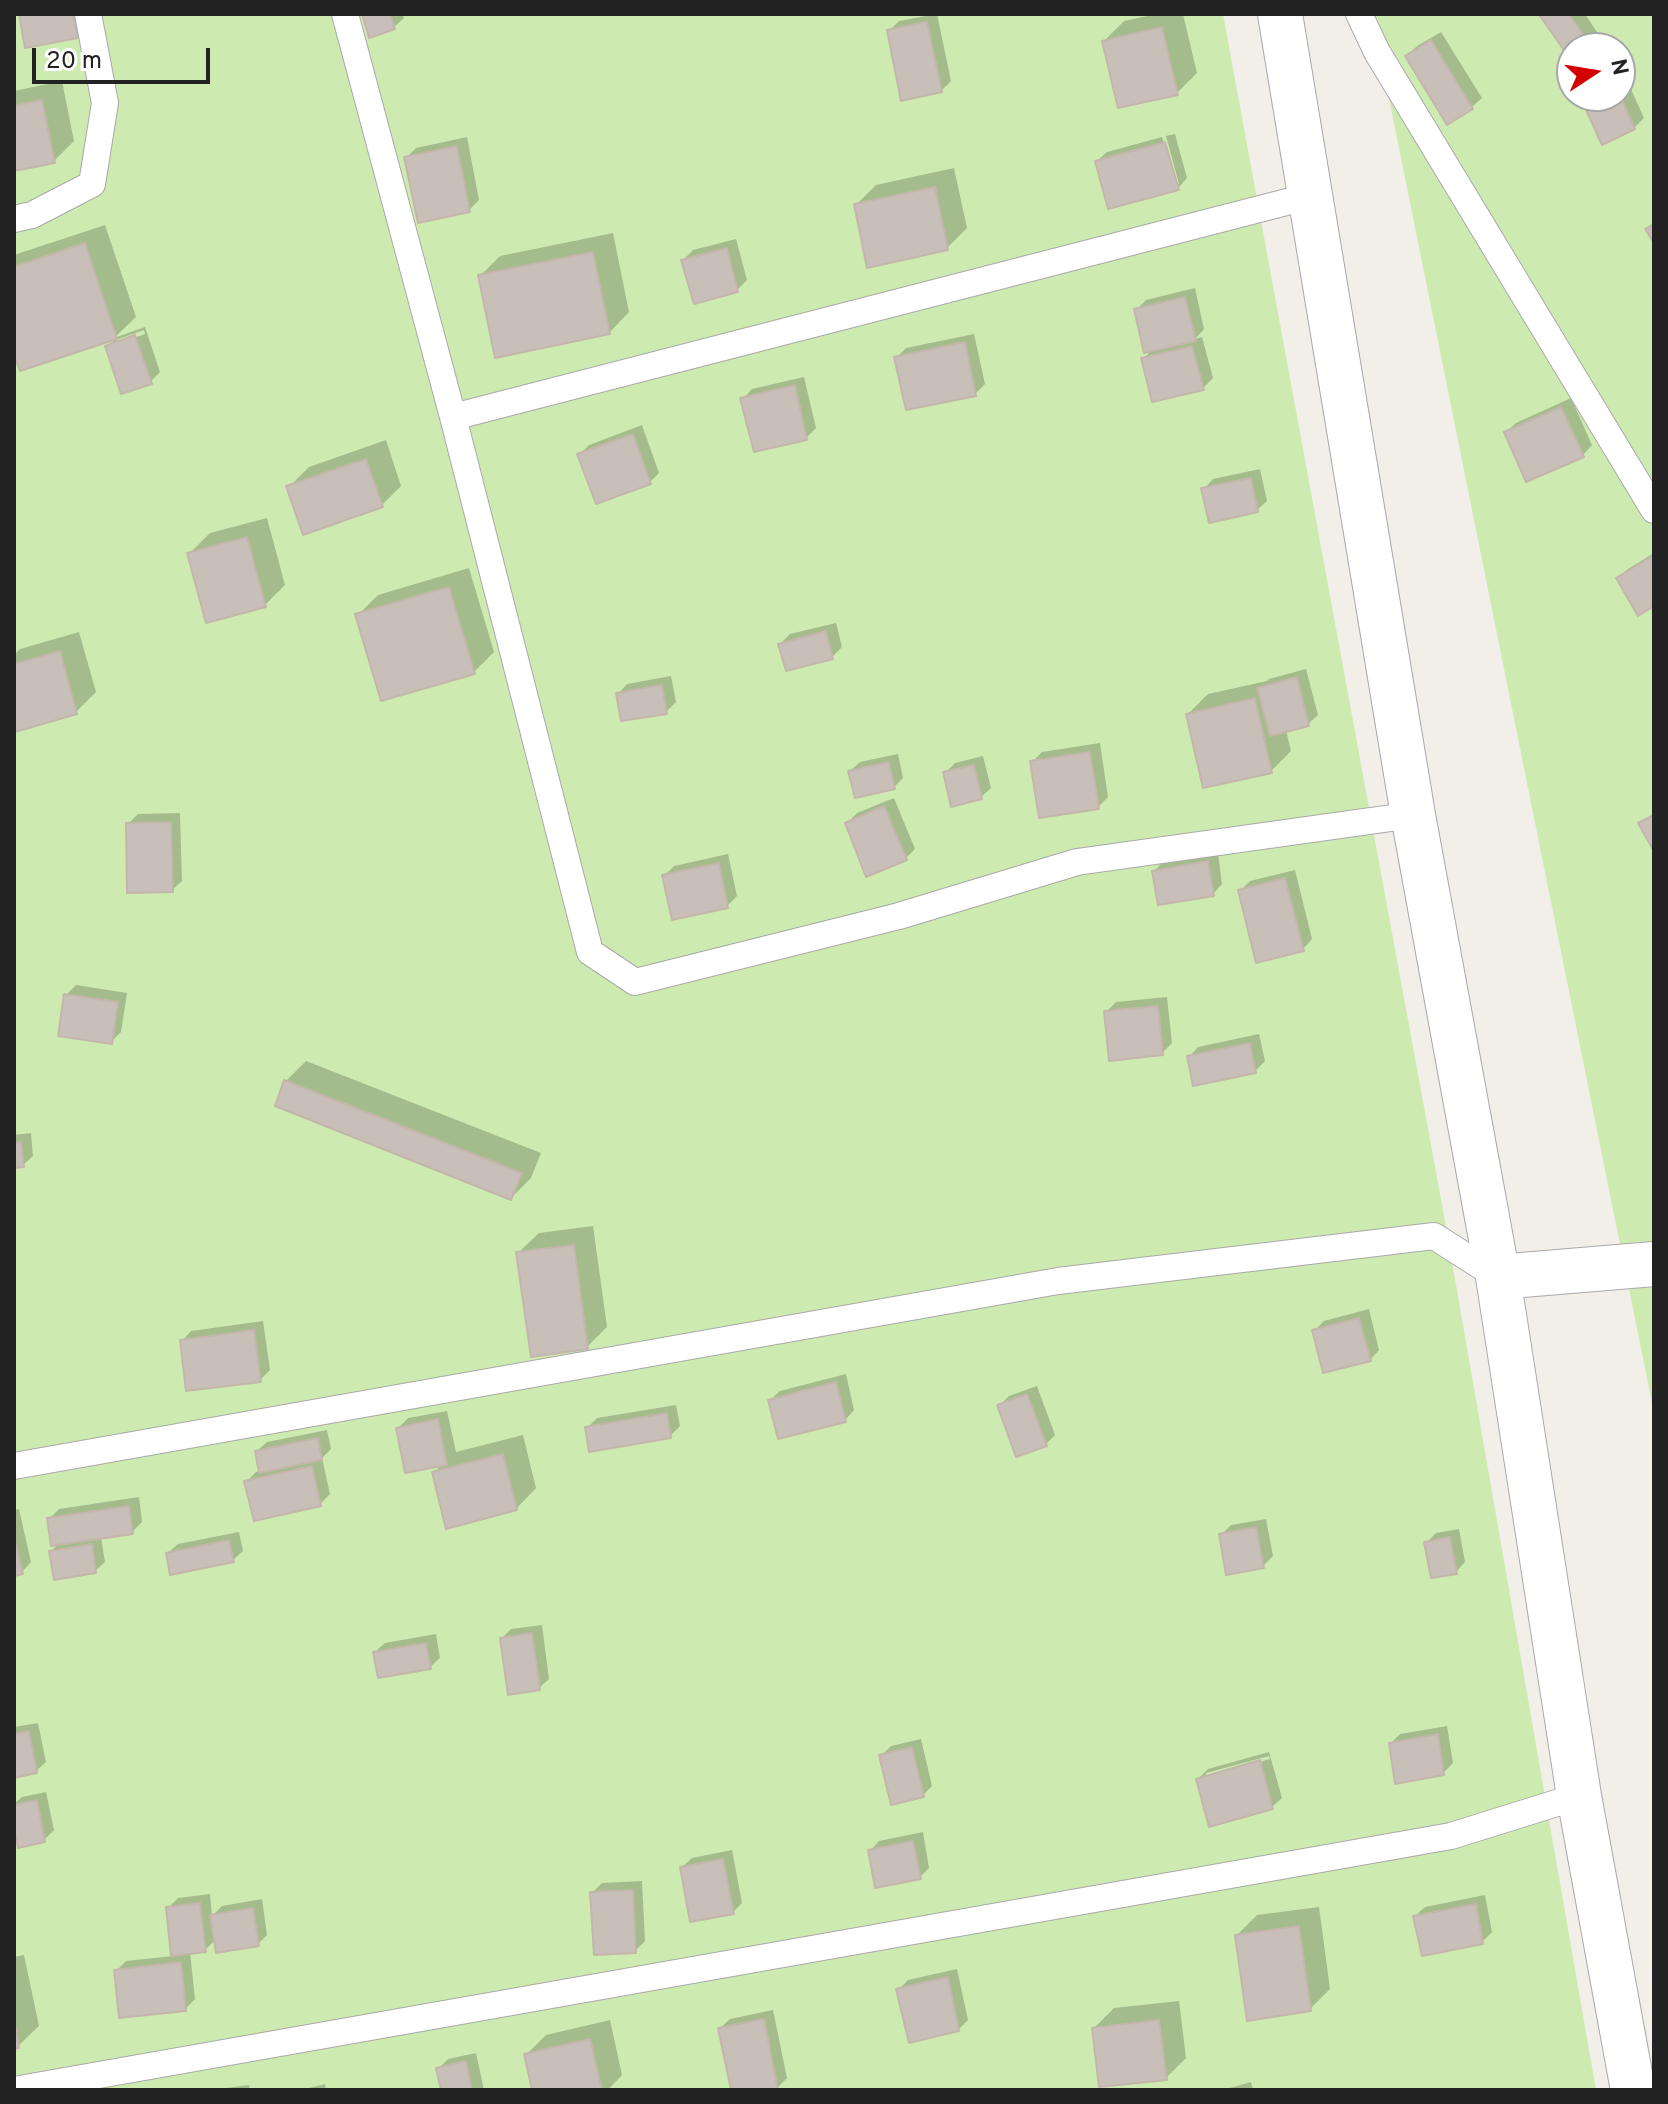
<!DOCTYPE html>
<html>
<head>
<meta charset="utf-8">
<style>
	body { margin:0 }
	#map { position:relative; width:1668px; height:2104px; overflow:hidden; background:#f2efe9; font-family:Overpass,sans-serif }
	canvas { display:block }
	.frame { position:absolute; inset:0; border:16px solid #222; pointer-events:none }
	.north { position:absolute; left:1556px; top:32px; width:80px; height:80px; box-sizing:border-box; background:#fff; border:2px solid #a7a7a7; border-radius:50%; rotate:78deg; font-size:22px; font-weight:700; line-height:32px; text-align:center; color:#222 }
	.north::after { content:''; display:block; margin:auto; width:28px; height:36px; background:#d40000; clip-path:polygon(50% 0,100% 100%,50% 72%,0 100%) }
	.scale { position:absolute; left:32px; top:48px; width:178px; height:36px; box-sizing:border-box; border:4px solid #222; border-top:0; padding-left:10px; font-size:24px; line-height:28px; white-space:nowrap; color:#222; -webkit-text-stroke:6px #fff; paint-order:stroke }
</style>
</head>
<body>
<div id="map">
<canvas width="1668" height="2104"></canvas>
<div class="frame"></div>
<div class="north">N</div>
<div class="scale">20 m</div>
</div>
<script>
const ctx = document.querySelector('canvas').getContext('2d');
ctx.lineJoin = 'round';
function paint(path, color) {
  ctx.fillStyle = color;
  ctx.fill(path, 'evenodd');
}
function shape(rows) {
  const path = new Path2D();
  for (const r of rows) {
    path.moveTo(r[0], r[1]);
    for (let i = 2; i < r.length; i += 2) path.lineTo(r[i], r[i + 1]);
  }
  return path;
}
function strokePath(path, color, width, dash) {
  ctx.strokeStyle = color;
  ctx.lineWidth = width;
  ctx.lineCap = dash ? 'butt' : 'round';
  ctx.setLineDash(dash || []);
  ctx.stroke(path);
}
const grass = shape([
	[14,14,1223,14,1443,1210,1596,2090,14,2090],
	[1372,14,1654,14,1654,1413],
	[1572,48,1620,48,1620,96,1572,96]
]);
const shadow = shape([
	[21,14,97,14,97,16,77,36],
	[364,14,402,14,404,18,394,27],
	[937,14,951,81,941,91,889,31,899,21],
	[1157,14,1183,14,1197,73,1177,93,1104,41,1124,21],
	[1545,14,1585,14,1599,35,1585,48,1572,48,1571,57],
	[1441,32,1482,98,1472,107,1407,56,1417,46],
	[1626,78,1644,118,1634,128,1585,101,1590,96,1620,96,1620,80],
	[62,81,74,141,54,161,14,169,14,91],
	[1175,134,1187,178,1178,188,1097,161,1107,152,1162,137,1175,184,1179,184,1166,136],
	[467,137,479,200,469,210,406,158,416,148],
	[954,168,967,228,947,248,856,205,876,185],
	[105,225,136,317,115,337,14,349,14,255],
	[613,233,629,312,609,333,480,276,500,256],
	[736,239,747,280,737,290,683,260,693,250],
	[1195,288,1204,329,1195,339,1202,337,1213,378,1203,388,1143,359,1153,349,1136,310,1146,300],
	[145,327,160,372,150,382,107,347,117,337],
	[144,330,145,334,116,344,116,340],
	[974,334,985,384,975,394,897,357,906,348],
	[804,377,816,428,806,438,743,399,752,389],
	[1571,398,1592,445,1583,455,1506,432,1516,423],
	[642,425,659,473,649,483,579,455,589,445],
	[386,440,401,486,381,506,289,487,309,467],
	[1260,469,1267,501,1257,510,1204,489,1213,479],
	[267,518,285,585,265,605,190,553,210,533],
	[1654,553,1654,604,1618,578,1628,569],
	[469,568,494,652,474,672,358,615,378,595],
	[836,623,842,647,832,657,780,644,790,634],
	[79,632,96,692,76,712,16,729,14,722,14,655,20,649],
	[1306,669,1318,715,1308,724,1286,730,1291,751,1271,771,1188,714,1208,694,1267,681,1269,679],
	[671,676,676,702,666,712,618,694,627,684],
	[1100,743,1108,797,1098,807,1032,762,1042,752],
	[898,754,903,778,894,787,850,771,860,762],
	[983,756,991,788,981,797,945,773,955,763],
	[894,798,915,849,906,858,847,823,857,813],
	[180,813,182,881,172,890,128,824,138,814],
	[1218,853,1222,884,1213,894,1154,871,1164,861],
	[728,854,737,896,727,906,664,876,674,866],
	[1295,870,1312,939,1303,949,1240,891,1250,881],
	[76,985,127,993,121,1032,111,1042,66,995],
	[1167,997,1172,1043,1162,1053,1106,1012,1116,1002],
	[1259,1034,1265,1061,1255,1071,1189,1057,1198,1047],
	[306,1061,541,1153,531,1178,511,1198,277,1105,286,1081],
	[31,1133,33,1156,23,1165,14,1166,14,1135],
	[593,1226,607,1327,587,1347,518,1253,539,1233],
	[1369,1309,1379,1350,1370,1360,1314,1331,1324,1321],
	[263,1321,270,1370,260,1380,182,1341,191,1331],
	[846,1374,854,1410,845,1420,770,1400,780,1391],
	[1037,1386,1055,1435,1045,1445,999,1406,1009,1396],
	[676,1405,680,1426,670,1436,587,1428,597,1418],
	[447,1411,456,1452,523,1435,536,1488,516,1509,434,1473,443,1463,398,1428,408,1418],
	[327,1430,331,1449,322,1458,330,1494,320,1504,246,1482,256,1472,261,1471,257,1451,267,1442],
	[139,1497,142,1522,132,1532,101,1537,105,1562,95,1571,51,1551,61,1542,49,1519,59,1509],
	[19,1509,31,1562,22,1572,14,1574,14,1510],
	[1266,1519,1273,1556,1263,1566,1221,1535,1231,1525],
	[1459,1529,1465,1562,1456,1572,1426,1543,1436,1533],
	[239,1532,243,1551,233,1560,168,1553,178,1544],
	[542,1625,549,1679,539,1688,502,1638,511,1629],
	[436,1634,440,1658,430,1667,375,1652,385,1643],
	[38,1723,46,1762,36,1771,14,1776,14,1727],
	[1447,1726,1453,1763,1443,1773,1391,1743,1400,1734],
	[921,1739,932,1786,923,1795,881,1756,891,1746],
	[1269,1752,1282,1798,1272,1807,1198,1779,1208,1769],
	[1269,1756,1270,1759,1206,1778,1206,1773],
	[46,1792,54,1830,44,1840,14,1817,14,1804,22,1797],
	[923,1832,929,1868,920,1877,870,1851,879,1841],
	[732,1850,742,1903,733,1912,682,1867,692,1858],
	[642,1881,645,1941,635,1951,592,1893,602,1883],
	[210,1894,212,1916,222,1906,262,1899,267,1935,258,1944,216,1939,205,1950,190,1952,195,1999,185,2009,116,1971,126,1961,173,1956,168,1908,178,1898],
	[1485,1895,1492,1932,1482,1942,1415,1916,1425,1907],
	[1319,1907,1330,1989,1310,2009,1237,1935,1257,1915],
	[24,1955,39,2026,18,2046,14,2047,14,1957],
	[957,1969,968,2020,958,2030,898,1990,908,1980],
	[1179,2001,1186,2058,1166,2078,1094,2028,1114,2008],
	[773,2010,787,2078,777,2088,766,2090,733,2090,720,2028,730,2019],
	[610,2020,622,2075,608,2090,534,2090,526,2055,546,2035],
	[476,2053,484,2090,443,2090,438,2069,448,2059],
	[1251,2082,1253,2090,1225,2090,1226,2089],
	[325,2084,326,2090,301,2090],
	[249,2085,250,2090,211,2090]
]);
const building = shape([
	[19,14,73,14,78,38,25,48,19,14],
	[362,14,390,14,395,29,369,38,362,14],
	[1543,14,1569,14,1591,46,1588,48,1572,48,1571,60,1540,16,1543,14],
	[927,22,942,92,901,101,887,30,927,22],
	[1162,27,1178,95,1118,108,1102,41,1162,27],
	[1431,40,1473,109,1447,125,1405,56,1431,40],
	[1620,95,1635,129,1602,145,1582,101,1594,96,1620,95],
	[42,100,55,163,14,171,14,106,42,100],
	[1165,142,1179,190,1108,209,1095,161,1165,142],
	[457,146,470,212,418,223,404,157,457,146],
	[935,187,948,250,867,268,854,204,935,187],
	[1654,224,1654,243,1645,229,1654,224],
	[85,243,117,339,20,371,14,355,14,267,85,243],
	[727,248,738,292,694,304,681,260,727,248],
	[593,252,610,334,495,358,478,275,593,252],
	[1185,297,1196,341,1144,353,1134,309,1185,297],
	[135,335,152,384,121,394,105,346,135,335],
	[965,342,976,396,906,410,894,357,965,342],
	[1192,346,1204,390,1152,402,1141,358,1192,346],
	[795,385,807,440,754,452,740,398,795,385],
	[1561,407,1584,457,1526,482,1504,432,1561,407],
	[633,434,651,484,596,504,577,454,633,434],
	[366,459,383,507,303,535,286,486,366,459],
	[1251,478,1258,512,1209,523,1201,488,1251,478],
	[247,537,266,607,206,623,187,553,247,537],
	[1654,555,1654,606,1638,616,1616,578,1654,555],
	[449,587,475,674,381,701,355,614,449,587],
	[826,631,833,659,786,671,778,644,826,631],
	[60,651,77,714,15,732,14,664,60,651],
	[1297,677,1309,726,1270,736,1257,688,1297,677],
	[662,685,667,714,621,721,616,693,662,685],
	[1255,698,1272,773,1203,788,1186,714,1255,698],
	[1090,752,1099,809,1039,818,1030,761,1090,752],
	[889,762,895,789,855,798,848,771,889,762],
	[974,765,982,799,951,807,943,772,974,765],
	[884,806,907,860,866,877,845,823,884,806],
	[1654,815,1654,847,1652,848,1638,823,1654,815],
	[171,822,173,892,127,893,126,823,171,822],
	[1208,861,1214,896,1158,905,1152,871,1208,861],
	[719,863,728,908,672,920,662,875,719,863],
	[1285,878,1304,951,1256,963,1238,890,1285,878],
	[64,994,118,1002,112,1044,58,1036,64,994],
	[1158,1006,1163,1055,1109,1061,1104,1011,1158,1006],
	[1250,1043,1256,1073,1193,1086,1187,1056,1250,1043],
	[284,1080,522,1173,511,1200,275,1106,284,1080],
	[21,1142,24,1167,14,1168,14,1143,21,1142],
	[574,1245,588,1349,531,1357,516,1252,574,1245],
	[1359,1318,1371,1361,1323,1373,1312,1330,1359,1318],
	[254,1330,261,1382,186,1391,180,1340,254,1330],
	[836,1382,846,1422,778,1439,768,1400,836,1382],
	[1027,1394,1047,1446,1016,1457,997,1405,1027,1394],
	[667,1413,671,1438,589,1452,585,1427,667,1413],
	[438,1419,447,1465,405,1473,396,1428,438,1419],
	[318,1438,322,1460,259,1473,255,1451,318,1438],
	[503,1454,517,1510,446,1529,432,1472,503,1454],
	[312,1466,321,1506,254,1521,244,1481,312,1466],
	[129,1506,133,1534,51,1546,47,1518,129,1506],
	[1256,1527,1264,1568,1226,1575,1219,1534,1256,1527],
	[14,1537,23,1574,14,1576,14,1537],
	[1450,1537,1457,1574,1431,1578,1424,1542,1450,1537],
	[229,1540,234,1562,170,1575,166,1553,229,1540],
	[92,1544,96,1573,54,1580,49,1551,92,1544],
	[532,1633,540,1690,508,1695,500,1638,532,1633],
	[426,1643,431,1669,378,1678,373,1652,426,1643],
	[29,1731,37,1773,14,1778,14,1734,29,1731],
	[1438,1734,1444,1775,1395,1784,1389,1743,1438,1734],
	[912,1747,924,1797,891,1805,879,1755,912,1747],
	[1260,1760,1273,1809,1209,1827,1196,1779,1260,1760],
	[37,1800,45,1842,18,1848,14,1828,14,1805,37,1800],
	[913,1841,921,1879,875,1888,868,1850,913,1841],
	[723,1859,734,1914,690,1922,680,1867,723,1859],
	[633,1890,636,1953,594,1955,590,1892,633,1890],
	[200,1903,206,1952,171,1956,166,1907,200,1903],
	[1476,1904,1483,1944,1422,1956,1413,1916,1476,1904],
	[253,1908,259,1946,216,1953,210,1915,253,1908],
	[1299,1926,1311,2011,1247,2021,1235,1935,1299,1926],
	[181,1962,186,2011,119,2018,114,1970,181,1962],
	[948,1977,959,2031,909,2043,896,1989,948,1977],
	[764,2019,778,2090,731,2090,718,2028,764,2019],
	[14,2020,19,2048,14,2049,14,2020],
	[1159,2020,1167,2080,1099,2087,1092,2028,1159,2020],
	[590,2039,602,2090,532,2090,524,2054,590,2039],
	[466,2061,472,2090,441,2090,436,2068,466,2061]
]);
const lane = shape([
	[345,14,453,417,590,952,635,982,899,916,1077,862,1413,815],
	[1359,14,1377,52,1654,510],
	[14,219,32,215,92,184,105,103,88,14],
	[453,417,1310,196],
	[14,1466,1058,1281,1434,1236,1498,1277],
	[14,2090,1451,1836,1579,1796]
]);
const street = shape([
	[1280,14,1413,815,1498,1277,1579,1796,1633,2090],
	[1498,1277,1654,1264]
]);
paint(grass, '#cdebb0');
paint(shadow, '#0003');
paint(building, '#c7bfb8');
strokePath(building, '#c4b6ab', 2);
strokePath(lane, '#a9a9a9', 28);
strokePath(street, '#a9a9a9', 46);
strokePath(lane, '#fff', 26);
strokePath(street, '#fff', 44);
</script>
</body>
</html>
